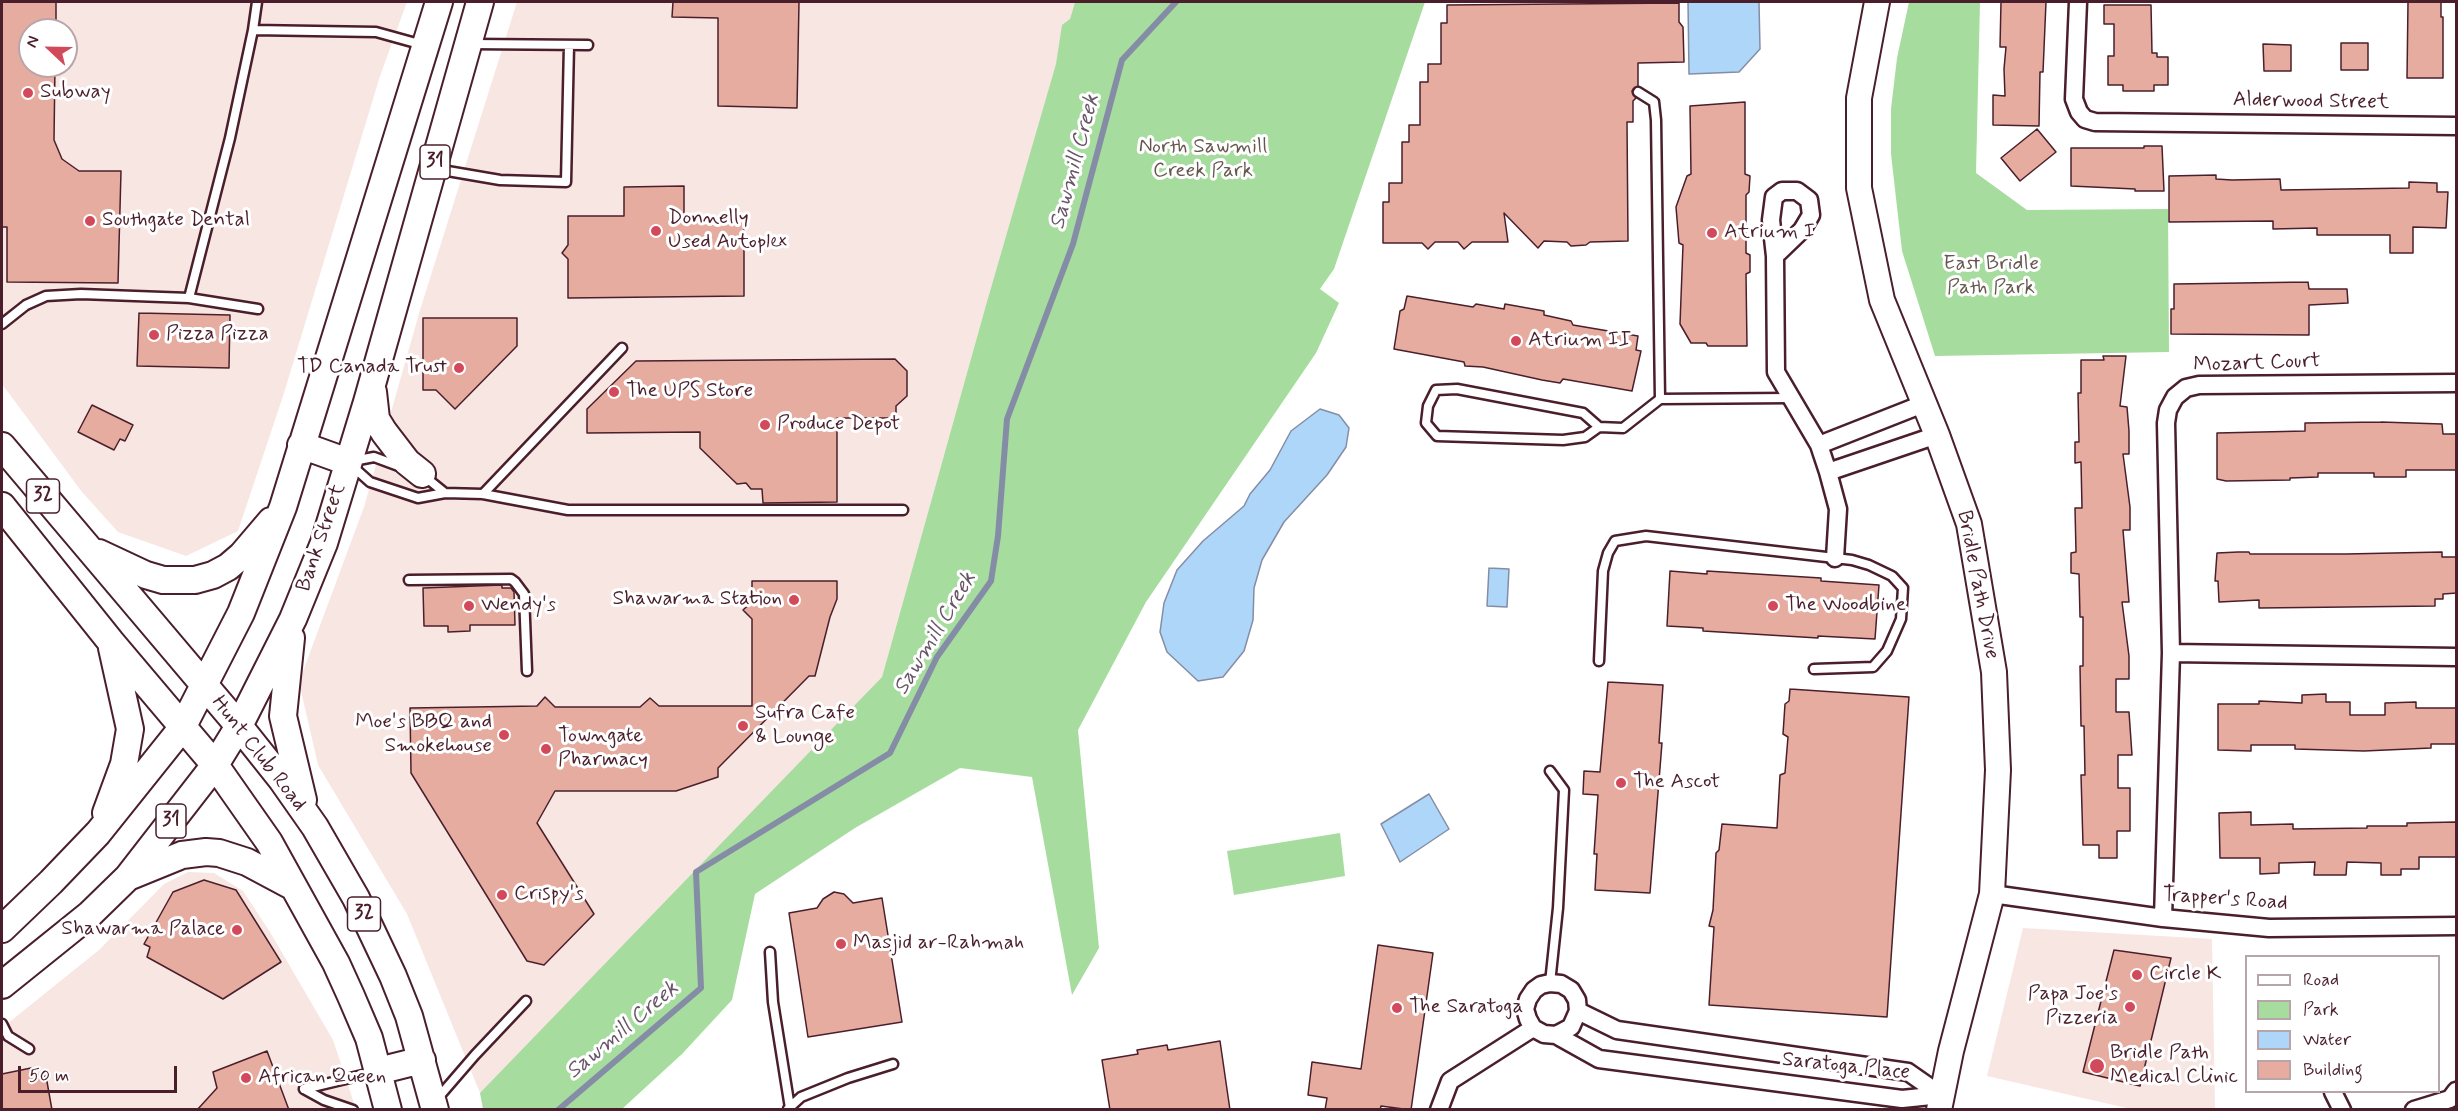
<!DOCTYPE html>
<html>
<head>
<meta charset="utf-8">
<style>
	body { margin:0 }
	#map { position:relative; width:2458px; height:1111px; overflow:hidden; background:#fff; font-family:Mynerve,sans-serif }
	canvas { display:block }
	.frame { position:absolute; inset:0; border:3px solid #4a1f2b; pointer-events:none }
	.legend { position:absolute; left:2245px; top:955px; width:195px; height:138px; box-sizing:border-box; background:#fff; border:2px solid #b7a5aa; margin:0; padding:8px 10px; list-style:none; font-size:18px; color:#4a1f2b }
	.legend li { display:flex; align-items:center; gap:12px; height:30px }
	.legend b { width:30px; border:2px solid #b7a5aa }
	.north { position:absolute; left:18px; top:18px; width:60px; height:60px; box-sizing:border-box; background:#fff; border:2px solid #b7a5aa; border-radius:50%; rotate:292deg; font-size:16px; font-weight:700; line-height:24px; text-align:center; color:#4a1f2b }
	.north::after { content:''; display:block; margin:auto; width:21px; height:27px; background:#d1495b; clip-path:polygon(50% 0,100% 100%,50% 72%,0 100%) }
	.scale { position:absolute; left:18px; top:1066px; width:159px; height:27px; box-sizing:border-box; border:3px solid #4a1f2b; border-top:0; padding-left:8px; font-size:18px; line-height:21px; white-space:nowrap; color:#4a1f2b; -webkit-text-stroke:4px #fff; paint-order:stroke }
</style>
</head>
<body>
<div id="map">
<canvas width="2458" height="1111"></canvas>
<div class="frame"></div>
<ul class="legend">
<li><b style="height:8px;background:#fff"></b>Road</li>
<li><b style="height:16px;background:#a7dc9f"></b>Park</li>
<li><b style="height:16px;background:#add6f8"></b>Water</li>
<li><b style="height:16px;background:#e6aca0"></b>Building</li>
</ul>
<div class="north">N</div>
<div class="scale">50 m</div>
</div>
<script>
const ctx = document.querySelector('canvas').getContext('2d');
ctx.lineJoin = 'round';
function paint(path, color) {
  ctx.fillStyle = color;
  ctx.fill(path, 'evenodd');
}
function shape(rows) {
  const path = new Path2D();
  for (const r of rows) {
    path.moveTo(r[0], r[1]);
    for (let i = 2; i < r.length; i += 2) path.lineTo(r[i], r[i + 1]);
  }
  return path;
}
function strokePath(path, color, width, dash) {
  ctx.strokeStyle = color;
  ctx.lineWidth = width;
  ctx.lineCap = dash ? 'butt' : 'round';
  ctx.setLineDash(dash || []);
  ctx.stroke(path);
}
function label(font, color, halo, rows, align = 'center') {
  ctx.font = font + ' Mynerve,sans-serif';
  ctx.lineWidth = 6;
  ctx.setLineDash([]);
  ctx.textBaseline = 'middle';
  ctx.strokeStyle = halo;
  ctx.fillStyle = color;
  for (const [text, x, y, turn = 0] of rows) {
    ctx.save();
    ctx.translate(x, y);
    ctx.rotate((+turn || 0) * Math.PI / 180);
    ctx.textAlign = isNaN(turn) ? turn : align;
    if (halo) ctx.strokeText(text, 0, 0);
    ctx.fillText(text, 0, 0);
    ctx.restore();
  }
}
const built = shape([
	[2,2,407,2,380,76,284,393,238,531,186,556,118,532,82,492,2,384],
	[30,30,66,30,66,66,30,66],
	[517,2,1075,2,986,305,882,677,572,1014,480,1093,407,914,318,765,299,682,364,507,420,310],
	[188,872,214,873,243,891,270,932,333,1040,356,1109,2,1110,2,1028,99,950,164,884],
	[2023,928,2212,939,2215,1109,2131,1109,1987,1076]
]);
const green = shape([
	[1075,2,1425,2,1334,269,1320,289,1339,303,1316,353,1146,602,1078,730,1099,948,1072,995,1032,777,960,768,855,828,755,894,732,1000,682,1054,622,1109,483,1109,480,1093,882,677,986,305,1056,64,1062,25,1070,19],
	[1909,2,1980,2,1976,173,2027,210,2168,209,2169,352,1935,356,1902,251,1891,154,1891,109,1897,58],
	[1340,833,1345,876,1234,895,1227,851]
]);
const water = shape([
	[1688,2,1759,2,1760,49,1739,72,1689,74,1688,2],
	[1320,409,1339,415,1349,428,1346,447,1327,475,1284,522,1262,560,1254,588,1253,620,1244,651,1223,677,1198,681,1167,652,1160,632,1164,603,1177,570,1203,541,1244,506,1250,494,1270,470,1291,431,1320,409],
	[1489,568,1509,569,1507,607,1487,606,1489,568],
	[1429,794,1449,829,1400,862,1381,824,1429,794]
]);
const stream = shape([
	[558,1110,701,988,696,872,890,753,937,657,991,581,998,536,1007,419,1073,244,1122,60,1176,2]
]);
const building = shape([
	[2,2,56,2,56,30,30,30,30,66,55,66,54,140,62,159,79,171,121,171,118,283,7,282,7,227,2,227,2,2],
	[673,2,799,2,797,108,718,106,718,18,672,17,673,2],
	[2001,2,2046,2,2043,72,2040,72,2039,126,1993,125,1993,95,2005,96,2004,69,2006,47,2000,47,2001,2],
	[2408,2,2441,2,2441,17,2443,17,2443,78,2407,78,2408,2],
	[1679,3,1679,22,1683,27,1684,62,1638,63,1638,86,1632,91,1636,98,1633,101,1633,122,1627,122,1628,241,1590,242,1586,245,1571,246,1567,242,1544,241,1538,248,1504,213,1508,242,1472,242,1464,249,1458,242,1435,242,1428,249,1422,243,1383,243,1383,202,1389,202,1389,183,1402,183,1402,142,1409,142,1409,125,1420,125,1420,82,1428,82,1428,64,1441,64,1441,23,1447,23,1447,5,1679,3],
	[2104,5,2151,5,2152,53,2157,53,2157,57,2168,57,2168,85,2154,85,2154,91,2123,91,2123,85,2108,85,2108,56,2114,56,2114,24,2104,24,2104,5],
	[2341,43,2368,43,2368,70,2341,70,2341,43],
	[2263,44,2291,45,2291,71,2264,71,2263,44],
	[1745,102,1745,174,1750,176,1749,192,1746,195,1746,253,1750,255,1750,272,1746,274,1747,346,1708,346,1706,343,1691,343,1680,324,1683,245,1679,243,1676,207,1687,176,1691,174,1690,106,1745,102],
	[2037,129,2056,152,2020,181,2001,158,2037,129],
	[2144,146,2162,146,2164,191,2135,191,2135,189,2071,186,2071,148,2144,148,2144,146],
	[2216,175,2216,179,2232,180,2280,179,2281,190,2409,188,2409,182,2437,183,2437,192,2448,192,2446,228,2413,227,2413,253,2390,253,2390,235,2317,235,2317,228,2273,229,2273,221,2169,222,2169,176,2216,175],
	[684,186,684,217,744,217,744,296,568,298,568,259,562,253,568,245,568,216,624,216,624,187,684,186],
	[2308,282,2309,289,2347,289,2348,303,2309,305,2309,335,2171,334,2171,309,2174,309,2174,284,2308,282],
	[1407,296,1473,307,1476,304,1504,309,1505,304,1544,311,1544,315,1571,321,1573,325,1638,336,1636,350,1641,351,1632,391,1563,379,1560,383,1542,380,1483,367,1465,366,1464,362,1394,349,1400,311,1404,309,1407,296],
	[139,313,230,315,229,368,137,366,139,313],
	[423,318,517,318,517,346,455,409,436,390,423,390,423,318],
	[2103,356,2126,356,2120,406,2127,407,2129,431,2129,454,2123,454,2130,507,2130,530,2123,530,2129,602,2122,602,2129,656,2129,679,2116,679,2116,712,2129,712,2132,755,2118,755,2118,788,2130,788,2130,831,2117,831,2117,858,2099,858,2099,845,2083,845,2081,775,2085,775,2084,726,2081,726,2080,666,2083,666,2083,617,2080,617,2079,574,2071,573,2071,553,2076,552,2075,508,2082,508,2081,462,2075,463,2075,442,2079,442,2078,393,2081,393,2081,360,2104,360,2103,356],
	[895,359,907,371,907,396,896,406,896,418,837,418,837,502,763,503,762,489,751,489,746,483,737,484,700,448,700,432,587,433,587,409,636,361,895,359],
	[92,405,133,425,125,441,120,439,114,450,78,432,92,405],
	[2381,422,2442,424,2443,434,2457,434,2457,470,2406,470,2406,477,2374,477,2374,473,2318,473,2318,477,2290,478,2290,480,2226,481,2217,479,2217,433,2305,431,2305,423,2381,422],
	[2238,552,2249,552,2250,554,2346,554,2442,552,2442,557,2457,557,2457,593,2443,594,2443,599,2435,599,2435,606,2259,608,2259,600,2219,602,2218,581,2215,581,2217,553,2238,552],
	[1670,571,1707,574,1707,571,1821,578,1821,581,1879,585,1875,639,1818,636,1818,638,1703,631,1703,628,1667,626,1670,571],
	[752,581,837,581,837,599,830,617,815,676,809,676,718,768,718,777,676,791,555,791,537,823,594,914,544,965,527,961,411,773,410,708,537,706,545,697,555,707,640,707,650,698,659,706,752,706,752,619,743,610,752,602,752,581],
	[502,585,502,588,511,588,514,592,515,625,470,625,470,631,448,632,448,626,424,626,423,588,502,585],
	[1608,682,1663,685,1659,743,1662,743,1650,893,1595,890,1597,854,1594,854,1598,795,1583,794,1584,771,1600,772,1608,682],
	[1790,689,1909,697,1887,1017,1709,1005,1714,927,1709,926,1713,910,1716,853,1719,850,1722,824,1777,828,1780,775,1785,773,1788,737,1783,734,1785,704,1789,701,1790,689],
	[2326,694,2326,702,2350,702,2350,715,2385,715,2385,703,2416,702,2416,708,2457,708,2457,744,2431,744,2431,748,2364,751,2295,749,2295,745,2251,745,2251,751,2218,750,2218,704,2259,704,2259,701,2302,703,2302,695,2326,694],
	[2251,812,2251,825,2293,824,2293,829,2367,828,2367,826,2407,826,2407,823,2457,822,2457,857,2419,857,2419,869,2401,869,2401,875,2381,875,2381,863,2347,862,2346,875,2314,875,2315,862,2279,863,2279,873,2260,874,2260,858,2220,858,2219,813,2251,812],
	[204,880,236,890,281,962,223,999,147,957,150,947,144,944,173,892,204,880],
	[834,892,844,894,853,903,882,898,902,1022,808,1037,789,913,817,908,823,899,834,892],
	[1378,945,1433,953,1411,1110,1381,1106,1380,1110,1325,1110,1327,1098,1308,1095,1312,1062,1361,1069,1378,945],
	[2114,950,2171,958,2140,1086,2083,1072,2114,950],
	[1220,1041,1230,1110,1110,1110,1102,1060,1138,1054,1137,1050,1167,1045,1168,1050,1220,1041],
	[267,1051,289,1110,197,1110,217,1088,213,1072,267,1051],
	[31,1068,41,1077,46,1076,52,1110,2,1110,2,1074,31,1068]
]);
const lane = shape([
	[257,2,253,30,376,32,423,45],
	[471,44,588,45],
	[1638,92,1654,102,1656,120,1660,399],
	[436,169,500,180,566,182,569,45],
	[189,298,230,138,253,30],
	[2,324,26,305,46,296,81,294,189,298,258,309],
	[1599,427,1585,437,1563,440,1437,436,1426,423,1428,406,1436,390,1457,389,1583,413,1599,427,1623,428,1660,399,1790,398],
	[353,461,374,457,401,467],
	[351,465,370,482,418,498,445,493,483,494,568,510,903,510],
	[424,476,445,493],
	[483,494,622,348],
	[409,580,511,579,515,582,524,594,527,671],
	[1599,661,1603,571,1608,553,1615,541,1646,536,1852,560,1869,565,1892,576,1903,588,1901,619,1887,651,1873,667,1814,669],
	[770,952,773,1002,790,1108],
	[1550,983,1558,908,1564,790,1550,771],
	[2,1024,8,1036,29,1049],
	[304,1089,375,1072],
	[304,1089,324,1100,353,1110],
	[437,1099,475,1055,526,1001],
	[788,1109,801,1097,848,1078,893,1064]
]);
const street = shape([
	[2078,2,2074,99,2079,112,2085,119,2095,122,2456,126],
	[1775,256,1802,230,1811,215,1809,200,1797,191,1782,191,1774,197,1771,220,1775,256,1776,372,1819,445,1828,472,1838,509,1835,558],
	[1819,445,1923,404],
	[1828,472,1937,435],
	[2171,653,2456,657],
	[1992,894,2163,918,2269,928,2456,926],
	[2163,918,2171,653,2166,423,2168,410,2175,397,2186,388,2199,385,2456,383],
	[1578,1011,1617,1030,1908,1072,1941,1095],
	[1556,1035,1571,1027,1578,1011,1577,1000,1571,990,1561,984,1550,983,1541,985,1534,990,1528,999,1525,1009,1528,1019,1533,1028,1544,1034,1556,1035,1599,1059,1902,1099,1941,1095],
	[2333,1092,2342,1110],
	[1439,1110,1450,1081,1533,1028],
	[2414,1110,2450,1099,2456,1091]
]);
const secondary = shape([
	[1877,2,1859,98,1859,188,1882,300,1937,435,1969,524,1994,672,1998,770,1992,894,1951,1051,1939,1110]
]);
const primary = shape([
	[373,392,376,419,384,432,407,462,422,474],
	[301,445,348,462],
	[2,446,239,726,282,780,315,827,356,898,393,976,409,1016,435,1110],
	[2,506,111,642,215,765,269,842,336,963,351,996,369,1038,388,1110],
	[99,553,146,575,163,580,195,580,213,575,228,567,242,555,271,521],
	[291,638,283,716,303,800],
	[106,813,124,764,130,729,112,648],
	[128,877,182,855,206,852,219,853,247,862,292,886],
	[2,929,51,882,98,833,182,728,241,613,283,507,439,2],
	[2,985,89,915,128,877,215,765,239,726,293,619,324,543,367,402,480,2],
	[378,1071,422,1060]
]);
const markers = [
	[28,93,6,"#d1495b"],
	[90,221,6,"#d1495b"],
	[656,231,6,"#d1495b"],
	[1712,233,6,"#d1495b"],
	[154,335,6,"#d1495b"],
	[1516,341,6,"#d1495b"],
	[459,368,6,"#d1495b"],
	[614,392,6,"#d1495b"],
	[765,425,6,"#d1495b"],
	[794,600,6,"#d1495b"],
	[469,606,6,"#d1495b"],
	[1773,606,6,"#d1495b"],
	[743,726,6,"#d1495b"],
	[504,735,6,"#d1495b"],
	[546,749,6,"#d1495b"],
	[1621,783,6,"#d1495b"],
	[502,895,6,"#d1495b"],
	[237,930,6,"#d1495b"],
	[841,944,6,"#d1495b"],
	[2137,975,6,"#d1495b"],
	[2130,1007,6,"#d1495b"],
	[1397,1008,6,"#d1495b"],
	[2097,1066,8,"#d1495b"],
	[246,1078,6,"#d1495b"]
];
const shields = [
	[435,162,30],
	[43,496,33],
	[171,821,30],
	[364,914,33]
];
const shieldNames = [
	["31",435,162],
	["32",43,496],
	["31",171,821],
	["32",364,914]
];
const poiNames = [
	["Subway",40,93],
	["Donnelly",668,219],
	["Used Autoplex",668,243],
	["Southgate Dental",102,221],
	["Atrium I",1724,233],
	["Pizza Pizza",166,335],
	["Atrium II",1528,341],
	["TD Canada Trust",447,368,"right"],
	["The UPS Store",626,392],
	["Produce Depot",777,425],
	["Shawarma Station",782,600,"right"],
	["Wendy's",481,606],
	["The Woodbine",1785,606],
	["Sufra Cafe",755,714],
	["& Lounge",755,738],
	["Moe's BBQ and",492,723,"right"],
	["Smokehouse",492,747,"right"],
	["Towngate",558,737],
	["Pharmacy",558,761],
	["The Ascot",1633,783],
	["Crispy's",514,895],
	["Shawarma Palace",225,930,"right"],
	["Masjid ar-Rahmah",853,944],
	["Circle K",2149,975],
	["Papa Joe's",2118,995,"right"],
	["Pizzeria",2118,1019,"right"],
	["The Saratoga",1409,1008],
	["Bridle Path",2110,1054],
	["Medical Clinic",2110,1078],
	["African Queen",258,1078]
];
const streetNames = [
	["Alderwood Street",2311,102,1],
	["Mozart Court",2257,364,-2],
	["Bank Street",322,538,-71],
	["Bridle Path Drive",1977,585,79],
	["Hunt Club Road",258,754,52],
	["Trapper's Road",2225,900,4],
	["Saratoga Place",1846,1067,6]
];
const parkNames = [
	["North Sawmill",1203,148],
	["Creek Park",1203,172],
	["East Bridle",1991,265],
	["Path Park",1991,289]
];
const waterNames = [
	["Sawmill Creek",1076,162,-75],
	["Sawmill Creek",936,634,-59],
	["Sawmill Creek",623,1031,-40]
];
paint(built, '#f8e6e2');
paint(green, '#a7dc9f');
paint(water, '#add6f8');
strokePath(water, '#858da6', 1.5);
strokePath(stream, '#858da6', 6);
paint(building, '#e6aca0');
strokePath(building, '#4a1f2b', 1.5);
strokePath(lane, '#4a1f2b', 13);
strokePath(street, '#4a1f2b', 21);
strokePath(secondary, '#4a1f2b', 28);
strokePath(primary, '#4a1f2b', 30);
strokePath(lane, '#fff', 8);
strokePath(street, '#fff', 16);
strokePath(secondary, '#fff', 24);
strokePath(primary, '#fff', 26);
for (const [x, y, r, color] of markers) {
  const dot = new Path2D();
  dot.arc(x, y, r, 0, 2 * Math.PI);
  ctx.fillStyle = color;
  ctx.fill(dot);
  strokePath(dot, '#fff', 2);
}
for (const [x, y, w] of shields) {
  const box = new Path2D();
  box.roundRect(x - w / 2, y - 17, w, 34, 4.5);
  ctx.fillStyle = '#fff';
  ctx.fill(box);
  strokePath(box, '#4a1f2b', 1.5);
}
label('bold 20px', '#4a1f2b', null, shieldNames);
label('21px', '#4a1f2b', '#fff', poiNames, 'left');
label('21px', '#4a1f2b', '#fff', streetNames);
label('21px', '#66584e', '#fff', parkNames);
label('italic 22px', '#685668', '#fff', waterNames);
</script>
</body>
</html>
